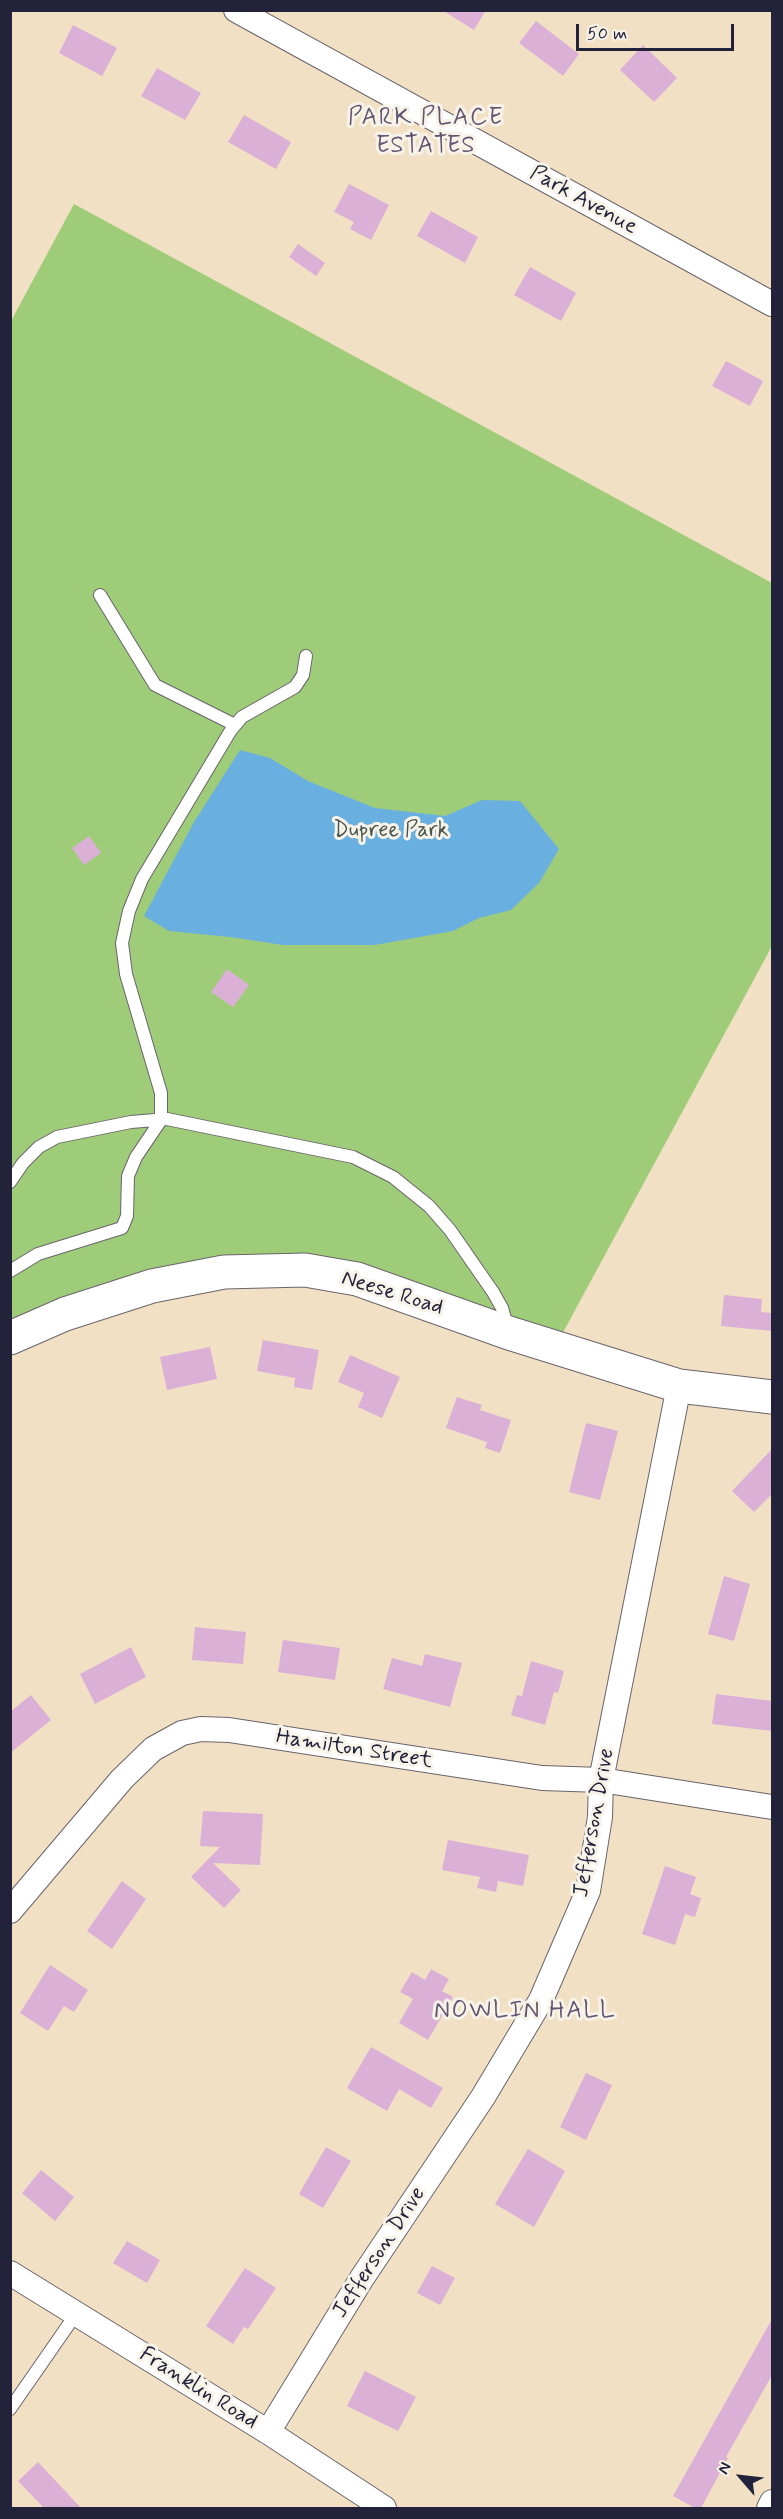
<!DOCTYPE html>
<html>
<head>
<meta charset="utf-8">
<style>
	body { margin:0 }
	#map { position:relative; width:783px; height:2519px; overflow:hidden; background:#f1e0c4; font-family:Mynerve,sans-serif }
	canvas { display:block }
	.frame { position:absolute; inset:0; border:12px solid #22223b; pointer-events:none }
	.north { position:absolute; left:711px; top:2447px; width:60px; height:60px; -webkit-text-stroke:4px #f7f3e8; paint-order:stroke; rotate:298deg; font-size:16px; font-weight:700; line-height:24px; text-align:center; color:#22223b }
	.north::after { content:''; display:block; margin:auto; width:21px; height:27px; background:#22223b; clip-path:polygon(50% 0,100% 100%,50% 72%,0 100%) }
	.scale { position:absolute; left:576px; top:24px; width:158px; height:27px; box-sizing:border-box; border:3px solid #22223b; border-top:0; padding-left:8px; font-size:18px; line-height:21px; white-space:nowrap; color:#22223b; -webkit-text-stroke:4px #f7f3e8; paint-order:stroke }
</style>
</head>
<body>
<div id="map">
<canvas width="783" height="2519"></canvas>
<div class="frame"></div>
<div class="north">N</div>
<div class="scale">50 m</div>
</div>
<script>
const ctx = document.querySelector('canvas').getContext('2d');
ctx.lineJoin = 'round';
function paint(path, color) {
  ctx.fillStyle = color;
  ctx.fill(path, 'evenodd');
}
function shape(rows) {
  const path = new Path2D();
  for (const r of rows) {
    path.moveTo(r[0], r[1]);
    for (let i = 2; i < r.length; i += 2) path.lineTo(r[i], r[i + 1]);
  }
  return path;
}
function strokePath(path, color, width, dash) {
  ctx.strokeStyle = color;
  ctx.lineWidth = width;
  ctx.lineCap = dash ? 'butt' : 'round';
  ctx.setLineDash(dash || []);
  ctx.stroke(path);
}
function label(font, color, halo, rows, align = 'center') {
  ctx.font = font + ' Mynerve,sans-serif';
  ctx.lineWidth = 6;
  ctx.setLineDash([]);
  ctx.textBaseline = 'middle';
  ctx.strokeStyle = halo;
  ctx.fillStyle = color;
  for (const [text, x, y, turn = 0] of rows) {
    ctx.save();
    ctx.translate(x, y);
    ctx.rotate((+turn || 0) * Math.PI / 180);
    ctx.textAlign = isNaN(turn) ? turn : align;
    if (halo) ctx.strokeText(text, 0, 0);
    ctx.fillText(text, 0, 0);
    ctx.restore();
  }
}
const green = shape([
	[74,204,772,583,772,946,560,1338,303,1258,11,1323,11,321]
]);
const water = shape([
	[240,750,270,758,308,781,375,808,445,816,482,800,520,801,559,849,539,883,511,910,479,918,453,931,375,945,283,945,230,937,169,931,144,916,194,822]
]);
const building = shape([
	[442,10,486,10,474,30],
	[536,21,579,54,563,76,519,43],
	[73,25,117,48,102,76,59,53],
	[643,45,677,78,654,102,620,70],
	[157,68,201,93,185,120,141,96],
	[244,115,291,142,276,169,228,142],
	[349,184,389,205,371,240,350,229,354,222,334,212],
	[431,211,478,237,465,263,417,236],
	[298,244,325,263,316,276,289,257],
	[530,267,576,293,561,321,514,295],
	[726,361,763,381,750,406,712,386],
	[89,836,101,853,84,865,72,848],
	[227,969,249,985,233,1007,211,992],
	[724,1295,762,1299,761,1312,772,1313,772,1331,721,1326],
	[263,1340,319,1350,312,1390,294,1387,295,1378,257,1371],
	[210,1347,217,1379,167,1390,160,1357],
	[350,1355,400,1377,382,1418,358,1407,364,1393,338,1382],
	[457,1397,482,1405,480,1410,511,1420,500,1453,485,1448,487,1442,446,1428],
	[586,1423,618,1431,600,1500,569,1492],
	[772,1449,772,1494,754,1512,732,1491],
	[724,1576,750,1584,734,1641,708,1634],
	[195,1627,246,1632,243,1664,192,1660],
	[283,1640,340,1648,335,1680,278,1672],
	[131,1647,146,1677,95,1704,80,1674],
	[425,1654,462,1663,450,1707,383,1689,392,1658,422,1666],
	[531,1661,564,1671,558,1693,554,1692,545,1725,511,1715,517,1695,522,1696],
	[716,1694,772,1701,772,1731,712,1724],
	[31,1695,51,1720,10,1753,10,1712],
	[203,1811,263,1814,260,1865,213,1863,241,1890,224,1908,191,1877,220,1847,200,1846],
	[448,1840,529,1855,523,1886,498,1881,496,1892,477,1888,480,1877,442,1870],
	[665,1866,696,1877,690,1894,701,1898,695,1917,685,1914,675,1945,642,1934],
	[122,1881,146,1899,112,1949,87,1931],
	[50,1965,88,1990,74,2012,64,2006,48,2031,20,2013],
	[431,1969,449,1979,442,1991,453,1997,428,2040,399,2023,413,1999,400,1992,412,1972,425,1980],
	[371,2047,443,2088,431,2108,399,2089,387,2111,347,2088],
	[586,2073,612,2085,586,2140,560,2127],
	[326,2147,351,2161,323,2208,299,2194],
	[528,2149,565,2171,534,2227,495,2204],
	[41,2170,74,2197,55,2221,22,2193],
	[127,2241,160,2260,147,2283,113,2263],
	[432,2266,455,2278,440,2305,417,2293],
	[245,2268,276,2288,248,2329,244,2327,233,2344,206,2326],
	[772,2319,772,2375,726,2457,728,2458,701,2508,695,2508,673,2496],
	[365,2371,416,2397,398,2431,347,2406],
	[38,2462,81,2508,44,2508,18,2481]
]);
const lane = shape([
	[100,595,155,685,235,725],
	[10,1182,23,1163,39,1147,57,1137,131,1122,167,1119,353,1157,393,1177,429,1206,450,1230,493,1292,502,1308,508,1329],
	[10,1271,38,1254,122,1228,127,1216,128,1176,136,1157,161,1120,161,1093,126,974,122,943,129,911,142,879,231,730,242,717,295,687,303,675,306,656],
	[10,2409,76,2314]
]);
const street = shape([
	[236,10,772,304],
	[10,1911,122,1779,153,1749,182,1733,201,1729,229,1730,542,1778,601,1780,772,1807],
	[10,2273,268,2432,384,2508],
	[268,2432,362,2278,483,2097,541,2000,588,1891,600,1817,601,1780,679,1386],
	[769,2508,772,2502]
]);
const secondary = shape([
	[10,1338,65,1314,152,1286,224,1272,305,1270,357,1279,509,1333,679,1386,772,1397]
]);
const streetNames = [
	["Park Avenue",583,201,29],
	["Neese Road",392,1294,17],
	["Hamilton Street",354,1750,9],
	["Jefferson Drive",595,1823,-80],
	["Jefferson Drive",380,2253,-57],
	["Franklin Road",198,2389,32]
];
const parkNames = [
	["Dupree Park",391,831]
];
const neighbourhoodNames = [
	["PARK PLACE",426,119],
	["ESTATES",426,147],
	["NOWLIN HALL",525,2012]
];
paint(green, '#9fcc79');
paint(water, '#69b0e0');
paint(building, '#dbb0d6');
strokePath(lane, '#6a646b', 14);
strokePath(street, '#6a646b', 26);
strokePath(secondary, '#6a646b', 35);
strokePath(lane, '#fff', 12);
strokePath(street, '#fff', 24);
strokePath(secondary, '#fff', 33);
label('22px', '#22223b', '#f7f3e8', streetNames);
label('22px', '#48554e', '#f7f3e8', parkNames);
ctx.letterSpacing = '1.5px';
label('24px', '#635471', '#f7f3e8', neighbourhoodNames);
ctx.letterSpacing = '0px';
</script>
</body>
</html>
